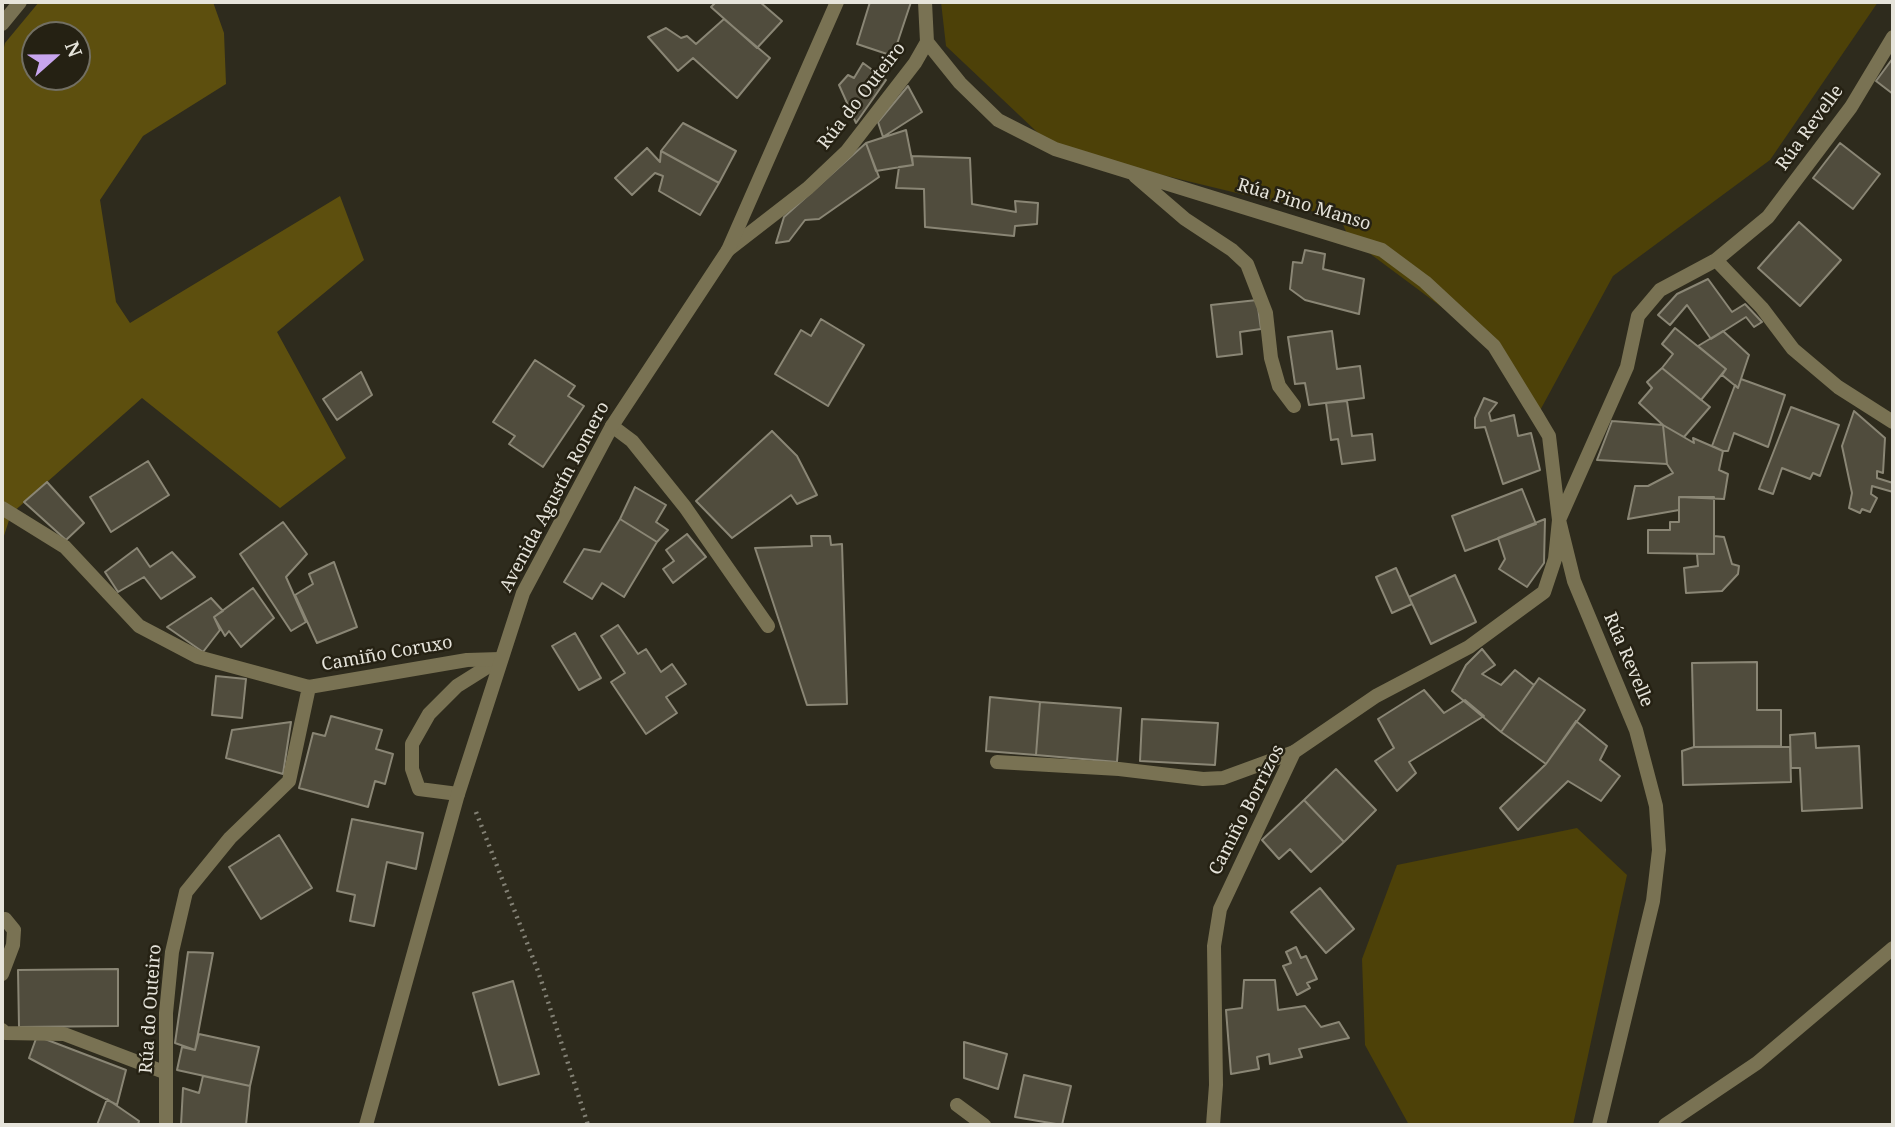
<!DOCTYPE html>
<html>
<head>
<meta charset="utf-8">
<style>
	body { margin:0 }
	#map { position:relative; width:1895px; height:1127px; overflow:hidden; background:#2e2b1d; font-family:"Noto Serif",serif }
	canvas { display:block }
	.frame { position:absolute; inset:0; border:4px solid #e6e4db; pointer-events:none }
	.north { position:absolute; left:21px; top:21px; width:70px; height:70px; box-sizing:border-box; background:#252113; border:2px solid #726f63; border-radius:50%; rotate:69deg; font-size:19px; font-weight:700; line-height:28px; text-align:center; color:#e6e4db }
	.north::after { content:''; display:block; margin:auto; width:24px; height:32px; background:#c8a5ee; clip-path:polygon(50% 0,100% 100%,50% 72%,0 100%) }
</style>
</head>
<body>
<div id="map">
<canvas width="1895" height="1127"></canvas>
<div class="frame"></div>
<div class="north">N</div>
</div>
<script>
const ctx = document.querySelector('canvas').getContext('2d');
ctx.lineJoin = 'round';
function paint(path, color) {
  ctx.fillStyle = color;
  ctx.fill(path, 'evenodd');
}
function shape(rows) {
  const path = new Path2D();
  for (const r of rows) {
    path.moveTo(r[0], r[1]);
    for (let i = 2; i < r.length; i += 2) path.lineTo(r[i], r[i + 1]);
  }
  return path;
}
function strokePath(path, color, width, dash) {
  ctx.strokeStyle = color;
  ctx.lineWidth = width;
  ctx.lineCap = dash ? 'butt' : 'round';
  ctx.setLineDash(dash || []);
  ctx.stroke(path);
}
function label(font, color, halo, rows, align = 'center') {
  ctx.font = font + ' "Noto Serif",serif';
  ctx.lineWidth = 5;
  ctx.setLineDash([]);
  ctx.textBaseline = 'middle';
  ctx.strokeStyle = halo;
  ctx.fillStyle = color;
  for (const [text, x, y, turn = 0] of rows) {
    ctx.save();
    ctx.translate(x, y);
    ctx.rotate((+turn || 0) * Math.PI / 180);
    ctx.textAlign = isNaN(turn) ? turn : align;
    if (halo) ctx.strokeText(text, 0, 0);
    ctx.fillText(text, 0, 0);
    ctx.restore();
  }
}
const green = shape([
	[941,2,1878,2,1770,160,1613,276,1537,416,1494,346,1349,238,1340,218,1055,149,946,46],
	[1577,828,1627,875,1573,1125,1409,1125,1365,1045,1362,959,1397,865]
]);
const forest = shape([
	[39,2,213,2,224,33,226,84,143,136,100,200,116,302,130,323,340,196,364,260,277,332,346,458,280,508,142,398,11,514,2,542,2,115,4,110,2,56,5,43],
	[35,35,77,35,77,77,35,77]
]);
const building = shape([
	[716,2,760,2,782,21,757,48,711,7,716,2],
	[870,2,911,2,893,56,857,44,870,2],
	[724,19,770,58,737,98,693,58,678,71,648,37,666,28,681,38,687,36,696,44,724,19],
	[1893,58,1893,94,1876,81,1893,58],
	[863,63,886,80,856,123,839,85,848,75,854,78,863,63],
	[908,86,922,112,883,137,878,122,908,86],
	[683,123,736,151,719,183,661,151,683,123],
	[906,130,913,165,876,171,866,143,906,130],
	[866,143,879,177,819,219,805,220,789,241,776,243,784,217,866,143],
	[1840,143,1880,174,1853,209,1813,178,1840,143],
	[647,148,660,162,661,151,719,183,700,215,659,191,663,176,655,173,632,195,615,178,647,148],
	[912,156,970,158,972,204,1016,212,1015,201,1038,203,1037,224,1015,226,1014,236,925,227,924,189,896,188,899,167,913,165,912,156],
	[1799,222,1841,260,1800,306,1758,268,1799,222],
	[1305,250,1325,254,1323,269,1364,279,1359,314,1305,300,1290,289,1293,262,1302,263,1305,250],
	[1708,279,1732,312,1745,304,1762,322,1754,327,1746,317,1711,339,1687,305,1670,325,1658,315,1677,294,1708,279],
	[1257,300,1261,329,1240,332,1242,354,1217,357,1211,305,1257,300],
	[821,319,864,345,828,406,775,374,801,330,811,336,821,319],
	[1675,328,1726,369,1701,400,1662,368,1673,354,1662,344,1675,328],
	[1332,331,1337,369,1360,366,1364,398,1309,405,1305,383,1295,384,1288,337,1332,331],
	[1723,331,1749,355,1738,388,1722,375,1726,369,1698,346,1723,331],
	[535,360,575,386,568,396,584,406,543,467,509,444,515,436,493,422,535,360],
	[1662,368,1710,407,1684,437,1663,425,1639,403,1652,388,1647,382,1662,368],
	[361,372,372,395,337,420,323,399,361,372],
	[1741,379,1785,395,1768,447,1734,433,1728,451,1723,451,1712,446,1735,385,1738,388,1741,379],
	[1484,398,1497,403,1489,413,1491,421,1514,415,1518,436,1531,433,1540,470,1503,484,1485,427,1475,428,1475,418,1484,398],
	[1347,401,1352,436,1372,434,1375,460,1342,464,1338,439,1331,440,1326,403,1347,401],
	[1791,407,1839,425,1820,476,1813,473,1810,479,1782,468,1773,494,1759,489,1791,407],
	[1854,411,1885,438,1883,473,1877,471,1877,478,1893,483,1893,492,1872,486,1871,494,1877,498,1870,512,1862,509,1860,513,1849,508,1852,493,1842,446,1854,411],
	[1612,421,1663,425,1667,464,1597,460,1612,421],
	[1663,425,1694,443,1693,438,1723,451,1719,470,1728,474,1724,499,1679,497,1679,510,1628,519,1635,486,1648,486,1673,473,1667,464,1663,425],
	[772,431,797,456,817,495,797,504,791,495,732,538,696,501,772,431],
	[148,461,169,495,111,532,90,497,148,461],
	[47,482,84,523,66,540,24,502,47,482],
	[635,487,666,505,656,522,668,530,657,542,620,519,635,487],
	[1522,489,1536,524,1465,551,1452,516,1522,489],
	[1679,497,1714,497,1714,554,1648,553,1648,530,1670,530,1670,522,1679,522,1679,497],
	[620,519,657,542,624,597,602,583,592,599,564,582,584,549,600,552,620,519],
	[1545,519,1544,563,1527,587,1499,569,1505,559,1498,538,1545,519],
	[283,522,307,554,286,577,306,622,291,631,240,554,283,522],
	[687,534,706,557,673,583,663,569,674,561,666,550,687,534],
	[811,536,830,536,831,545,842,544,847,704,807,705,755,548,812,546,811,536],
	[1714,536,1724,537,1732,564,1739,566,1738,574,1722,591,1686,593,1684,568,1698,566,1697,554,1714,554,1714,536],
	[137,548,150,567,172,552,195,577,161,599,144,577,118,592,105,572,137,548],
	[334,562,357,627,317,643,295,595,313,584,309,574,334,562],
	[1396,568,1412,604,1392,613,1376,577,1396,568],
	[1455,575,1476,622,1431,644,1409,597,1455,575],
	[253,588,274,618,241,647,229,631,225,636,214,617,253,588],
	[211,598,223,611,214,617,220,630,203,652,167,627,211,598],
	[618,625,638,654,646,649,661,672,672,664,686,684,666,697,677,713,646,734,611,682,625,673,601,636,618,625],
	[575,633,601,678,579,690,552,646,575,633],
	[1482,649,1495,665,1482,674,1501,685,1515,670,1534,685,1501,732,1452,691,1466,665,1482,649],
	[1757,662,1757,710,1781,710,1781,746,1694,747,1692,663,1757,662],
	[216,676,246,679,242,718,212,715,216,676],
	[1539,678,1585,710,1546,764,1501,732,1539,678],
	[1424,690,1444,713,1465,700,1484,716,1409,762,1416,773,1397,791,1375,761,1394,748,1378,719,1424,690],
	[990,697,1040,702,1036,755,986,751,990,697],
	[1040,702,1121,708,1117,762,1036,755,1040,702],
	[331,716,382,730,376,749,393,754,385,784,375,781,368,807,299,788,313,733,325,736,331,716],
	[1142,719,1218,723,1215,765,1140,761,1142,719],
	[1576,721,1607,746,1600,760,1620,776,1601,801,1568,781,1518,830,1500,808,1546,764,1576,721],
	[291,722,283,774,226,758,232,730,291,722],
	[1815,733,1816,748,1859,746,1862,808,1802,811,1800,768,1791,768,1790,735,1815,733],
	[1694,747,1790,747,1791,782,1683,785,1682,751,1694,747],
	[1336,769,1376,810,1344,842,1304,800,1336,769],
	[1304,800,1344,842,1311,872,1290,849,1279,859,1262,840,1304,800],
	[352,819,423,833,416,869,387,862,374,926,350,921,355,895,337,891,352,819],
	[279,835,312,888,261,919,229,867,279,835],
	[1320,888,1354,929,1326,953,1291,912,1320,888],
	[1296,947,1301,958,1306,956,1317,979,1307,983,1310,988,1297,995,1283,966,1291,963,1286,952,1296,947],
	[188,952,213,953,195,1050,175,1043,188,952],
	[118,969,118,1026,19,1027,18,970,118,969],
	[1244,980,1275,980,1278,1010,1305,1006,1321,1027,1339,1022,1349,1038,1299,1049,1302,1057,1270,1064,1269,1054,1257,1057,1259,1069,1231,1074,1226,1010,1242,1008,1244,980],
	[513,981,539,1074,499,1085,473,993,513,981],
	[199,1034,259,1047,250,1086,177,1070,182,1047,195,1050,199,1034],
	[37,1036,126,1070,117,1105,29,1058,37,1036],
	[964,1042,1007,1054,998,1089,964,1078,964,1042],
	[1024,1075,1071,1086,1062,1125,1015,1117,1024,1075],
	[203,1076,250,1086,246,1125,181,1125,183,1088,199,1093,203,1076],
	[107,1099,139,1121,138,1125,97,1125,107,1099]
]);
const path = shape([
	[476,812,538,971,588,1125]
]);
const service = shape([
	[997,762,1119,769,1203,779,1223,778,1294,752],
	[458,794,419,789,412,769,412,744,429,714,457,686,500,659],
	[2,974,13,945,14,930,5,919],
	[2,1030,5,1033,64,1034,164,1072]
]);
const minor = shape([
	[2,24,20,2],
	[927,42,960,83,998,120,1055,149,1382,250,1425,282,1494,346,1537,416,1549,436,1559,520,1574,581,1636,730,1656,806,1659,850,1653,901,1599,1125],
	[1135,176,1185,219,1232,250,1247,264,1266,313,1271,358,1279,386,1294,406],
	[728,250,808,188,847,151,915,63,927,42,925,2],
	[1716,260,1762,308,1793,349,1838,387,1893,422],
	[612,426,632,441,685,507,768,626],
	[2,508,65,547,139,626,198,657,309,687,467,660,500,659],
	[957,1105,984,1125],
	[166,1125,166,1013,172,952,186,892,230,838,289,781,309,687],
	[1213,1125,1216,1085,1214,946,1220,909,1294,752,1376,696,1469,647,1544,592,1555,559,1559,520,1627,367,1638,316,1660,290,1716,260,1768,217,1851,107,1893,37],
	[1665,1125,1757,1063,1893,948]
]);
const tertiary = shape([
	[366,1125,458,794,523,593,612,426,728,250,837,2]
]);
const streetNames = [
	["Rúa do Outeiro",862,96,-52],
	["Rúa Revelle",1810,128,-54],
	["Rúa Pino Manso",1304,205,17],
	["Avenida Agustín Romero",555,497,-62],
	["Camiño Coruxo",387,654,-10],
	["Rúa Revelle",1628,660,67],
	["Camiño Borrizos",1247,810,-63],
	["Rúa do Outeiro",151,1009,-86]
];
paint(green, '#4d4108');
paint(forest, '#5d4f0e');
paint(building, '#504c3d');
strokePath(building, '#8a8675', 2);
strokePath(path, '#838175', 4.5, [2, 5]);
strokePath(service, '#797253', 14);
strokePath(minor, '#797253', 14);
strokePath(tertiary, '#797253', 14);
label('18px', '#e6e4db', '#252113', streetNames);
</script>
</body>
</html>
